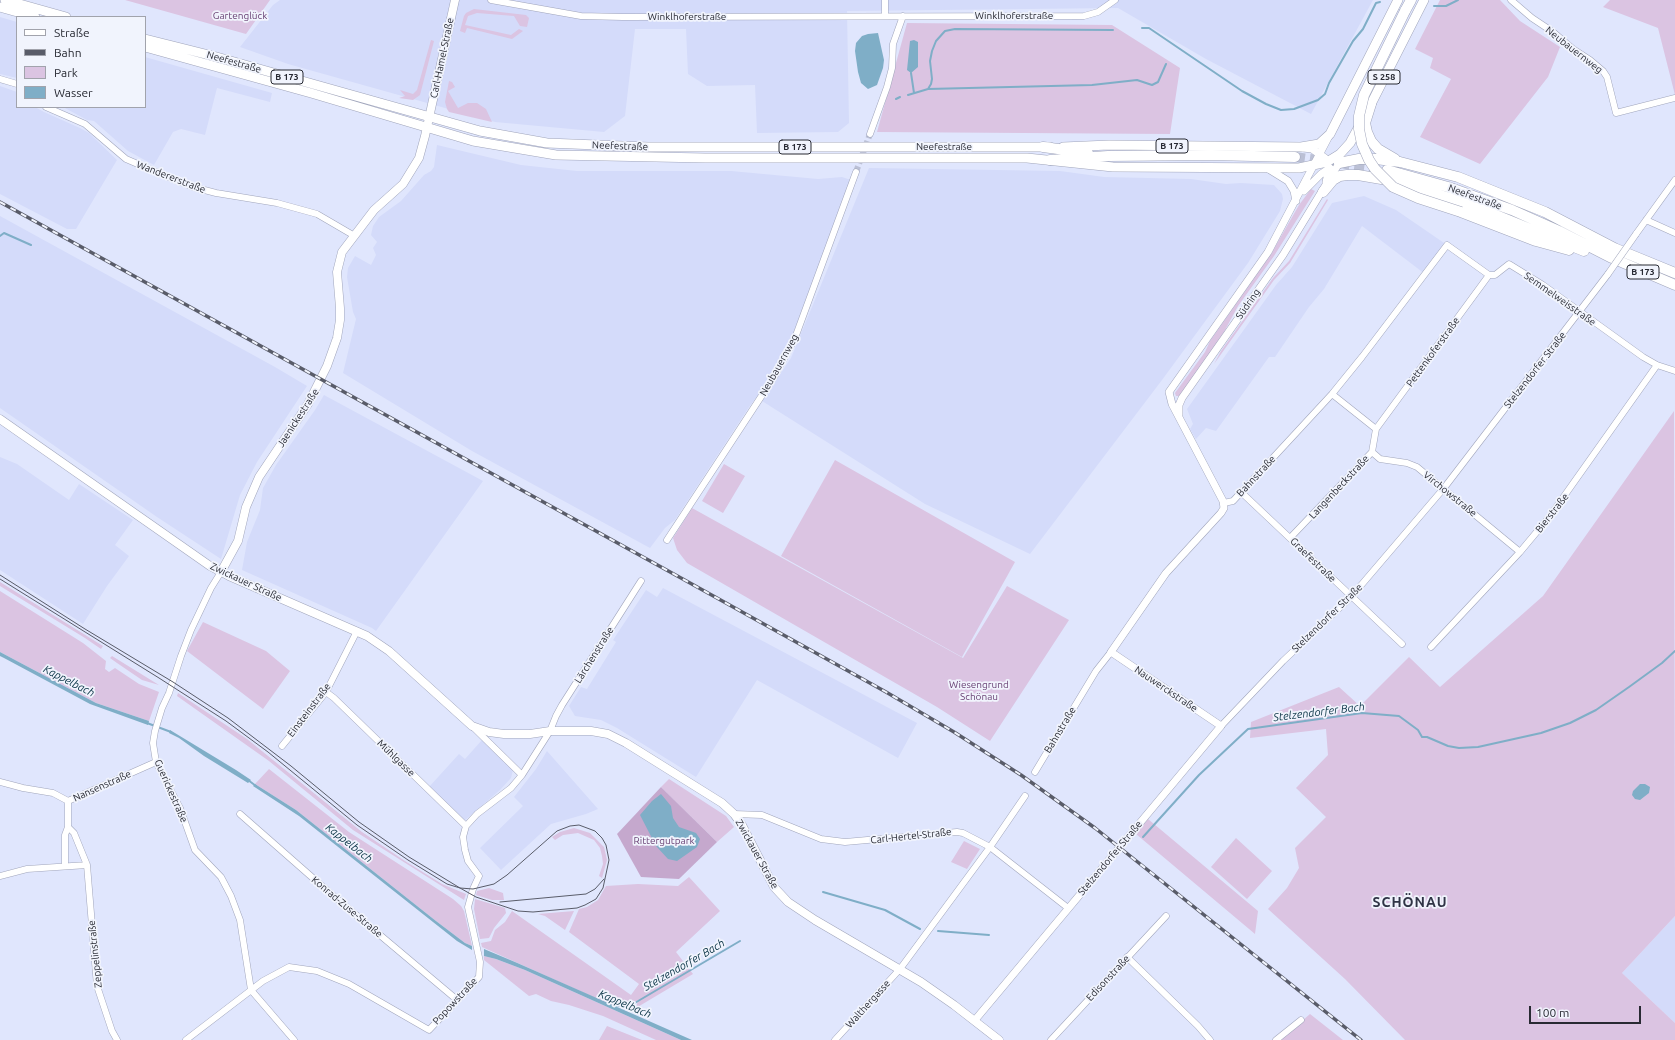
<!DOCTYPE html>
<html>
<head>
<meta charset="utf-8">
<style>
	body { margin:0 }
	#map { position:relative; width:1675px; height:1040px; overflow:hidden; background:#e0e6fd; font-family:Ubuntu,sans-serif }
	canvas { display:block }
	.legend { position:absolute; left:16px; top:16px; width:130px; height:92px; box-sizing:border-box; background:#f1f4fd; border:1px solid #a1a3ac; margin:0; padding:5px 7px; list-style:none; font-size:12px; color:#282a33 }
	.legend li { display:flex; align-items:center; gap:8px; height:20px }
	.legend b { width:20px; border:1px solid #a1a3ac }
	.scale { position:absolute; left:1529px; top:1006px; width:112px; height:18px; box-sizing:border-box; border:2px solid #282a33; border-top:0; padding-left:5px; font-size:12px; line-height:14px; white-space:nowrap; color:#282a33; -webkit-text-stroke:3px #f1f4fd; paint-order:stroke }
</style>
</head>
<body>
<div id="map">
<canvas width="1675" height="1040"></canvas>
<ul class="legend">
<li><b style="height:5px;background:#fff"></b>Straße</li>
<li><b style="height:5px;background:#595c69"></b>Bahn</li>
<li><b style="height:11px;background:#dbc4e2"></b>Park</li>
<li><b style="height:11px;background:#7faec7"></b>Wasser</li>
</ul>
<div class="scale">100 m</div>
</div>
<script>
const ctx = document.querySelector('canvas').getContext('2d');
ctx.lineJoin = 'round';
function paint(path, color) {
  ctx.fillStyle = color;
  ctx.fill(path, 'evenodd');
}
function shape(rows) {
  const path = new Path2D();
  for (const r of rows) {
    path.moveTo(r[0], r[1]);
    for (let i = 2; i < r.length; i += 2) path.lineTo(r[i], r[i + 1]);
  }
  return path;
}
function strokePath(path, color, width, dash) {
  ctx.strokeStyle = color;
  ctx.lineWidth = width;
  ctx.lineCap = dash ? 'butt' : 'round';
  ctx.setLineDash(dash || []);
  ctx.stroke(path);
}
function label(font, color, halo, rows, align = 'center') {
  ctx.font = font + ' Ubuntu,sans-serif';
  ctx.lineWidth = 3.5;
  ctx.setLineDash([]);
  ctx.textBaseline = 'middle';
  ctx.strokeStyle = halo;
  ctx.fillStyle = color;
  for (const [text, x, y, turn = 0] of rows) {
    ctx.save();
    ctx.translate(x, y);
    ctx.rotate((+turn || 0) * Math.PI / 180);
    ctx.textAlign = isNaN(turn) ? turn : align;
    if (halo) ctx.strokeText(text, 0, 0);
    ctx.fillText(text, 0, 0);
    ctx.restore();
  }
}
const built = shape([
	[280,0,1373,0,1311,114,1206,59,1118,8,847,11,849,123,838,132,757,133,755,85,707,86,688,74,686,29,635,29,625,116,604,132,495,122,288,64,240,47,273,5],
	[0,17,17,22,17,78,0,74],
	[145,57,272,93,270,102,217,88,205,135,181,129,173,132,154,165,128,151,94,121,87,120,63,107,145,107],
	[0,86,17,92,17,107,35,107,44,112,80,128,89,133,117,160,76,229,67,229,0,194],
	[437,145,521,165,577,171,731,171,818,179,842,177,851,180,793,334,769,380,749,407,675,520,665,528,650,548,472,451,343,373,356,319,353,312,347,277,348,268,355,256,371,265,376,255,373,248,377,242,371,235,373,226,379,217,401,201,424,175,431,171,434,167],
	[869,168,1060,171,1104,177,1191,179,1226,184,1241,183,1274,185,1282,194,1283,199,1280,211,1248,263,1162,380,1030,554,925,504,762,401,791,358],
	[1364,196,1396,210,1447,245,1425,274,1362,226,1324,289,1309,307,1275,357,1269,357,1216,431,1206,428,1196,439,1190,429,1193,424,1187,409,1276,285,1292,267,1332,203],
	[0,216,275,367,307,386,257,462,240,495,221,559,157,517,0,408],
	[324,395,483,481,376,631,372,628,242,570,247,542,260,510,263,488,276,465,315,410],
	[0,457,17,464,69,500,79,484,133,520,115,545,129,556,107,586,83,624,0,570],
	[663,588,917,723,898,758,757,680,696,777,617,728,601,720,575,716,569,706,581,687,587,689,616,642,613,640,646,590,657,597],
	[482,740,513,770,511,778,500,790,464,821,429,787,459,754,465,759],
	[547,751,598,809,586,814,551,824,501,870,480,848,523,806,514,797,536,769],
	[1675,916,1675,1023,1622,973]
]);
const green = shape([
	[125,0,270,0,246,34],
	[1440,0,1500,0,1520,21,1560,47,1548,77,1480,164,1420,137,1451,79,1430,68,1433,58,1415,49],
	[1610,0,1675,0,1675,95,1658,28,1603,7],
	[474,9,526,15,529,18,527,27,520,26,514,16,477,13,468,16,465,25,511,35,519,29,523,31,512,39,467,28,465,33,460,31,464,16,466,13],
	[907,23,1112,25,1180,68,1170,134,877,132],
	[431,40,434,41,420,95,413,100,399,98,405,96,400,90,413,94,417,90],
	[449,81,452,82,455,87,448,91,458,108,468,103,477,103,486,109,492,122,449,112,447,109,445,102],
	[1311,189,1315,191,1274,256,1238,306,1224,332,1204,363,1179,396,1176,396,1175,393,1205,352,1210,341,1271,254,1299,205],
	[1327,199,1328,200,1290,263,1274,280,1214,364,1221,351,1273,278,1289,261],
	[1674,411,1675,916,1622,973,1675,1023,1675,1040,1405,1040,1345,979,1268,909,1287,888,1299,868,1295,848,1326,817,1296,788,1328,755,1326,729,1250,738,1251,722,1339,687,1360,706,1409,657,1440,687,1543,596],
	[835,460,1015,562,962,657,781,556],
	[724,464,745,476,723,513,702,501],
	[692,508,963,658,1007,586,1069,620,990,741,937,707,687,563,677,550,673,538],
	[0,582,103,646,101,649,85,638,0,586],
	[0,591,83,643,106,661,105,669,109,672,115,668,139,684,159,692,149,721,96,703,0,652],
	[203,622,266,651,290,671,263,709,187,651],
	[112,656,159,685,142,680,117,663,110,658],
	[178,693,247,739,362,832,405,861,442,884,466,894,464,900,353,830,269,761,177,696],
	[269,769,349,832,453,899,461,906,464,911,472,946,465,943,436,921,296,810,255,784],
	[669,779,726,816,734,827,717,842,661,787],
	[1148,819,1258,911,1255,934,1136,834],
	[574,828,590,833,604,847,607,860,602,878,599,876,603,864,602,856,600,848,594,840,578,833,563,835,555,840,552,837,560,832],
	[1236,838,1272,871,1247,899,1211,867],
	[964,841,980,849,967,869,951,862],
	[689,877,720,911,676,952,693,974,636,1008,638,1000,632,1004,611,1005,482,947,481,943,491,941,495,930,505,922,512,911,631,995,639,984,569,932,579,909,587,907,598,900,606,886,638,884,678,886],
	[489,888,503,893,504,900,492,900,476,895,477,891],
	[475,899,505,908,506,913,494,928,489,938,480,939,474,909],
	[574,911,565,930,545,916,538,914],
	[484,956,496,959,525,970,681,1040,656,1040,603,1016,569,1005,551,1001,536,994,529,996,484,960],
	[1310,1014,1343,1040,1280,1040],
	[607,1026,642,1040,599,1040]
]);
const forest = shape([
	[661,787,717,842,679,879,641,877,617,834]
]);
const water = shape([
	[878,33,884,60,883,68,877,85,868,89,861,83,858,72,855,51,856,43,862,36,868,34],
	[914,40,918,42,918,67,911,73,907,70,910,41],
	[0,652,96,703,149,721,148,725,90,704,4,658,0,656],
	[170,730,236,770,251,780,248,783,204,756,179,738,169,733],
	[255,784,296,810,436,921,465,943,472,946,472,950,457,941,299,816,253,786],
	[1640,784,1645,784,1650,787,1649,793,1640,800,1635,799,1632,795,1633,791],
	[661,794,671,806,673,818,679,827,696,833,700,839,697,847,677,861,668,859,656,846,640,815,652,801],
	[484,949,515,962,692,1040,681,1040,525,970,496,959,484,956]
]);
const stream = shape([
	[1434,6,1446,6,1458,0],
	[1142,28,1149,28,1242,91,1266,104,1281,110,1294,109,1318,100,1325,94,1329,83,1353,41,1363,29,1376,3,1380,2],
	[911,73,914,93],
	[928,89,1092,85,1137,80,1152,85,1158,82,1166,64],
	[908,95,928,89,931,84,932,79,930,61,932,51,936,41,945,31,955,29,1113,30],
	[896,99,900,97],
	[0,236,4,233,31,245],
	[147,723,171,732],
	[248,780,256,786],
	[1143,837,1199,775,1248,729,1362,713,1399,716,1418,730,1422,737,1427,737,1448,746,1459,748,1478,747,1541,733,1570,723,1596,710,1629,687,1662,663,1675,651],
	[823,892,885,910,920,929],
	[938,931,989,935],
	[613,1006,633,1004,740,941]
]);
const minorTunnel = shape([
	[856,172,870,134]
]);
const trunkTunnel = shape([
	[1295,157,1382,169]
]);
const minor = shape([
	[491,0,581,16,623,17,1084,16,1098,12,1115,0],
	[885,0,885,16],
	[1511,0,1532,18,1553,32,1573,49,1590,60,1603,71,1607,77,1616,113,1675,98],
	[0,79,17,84],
	[46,107,85,124,126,159,161,174,193,187,216,193,277,203,317,214,353,235],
	[870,134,887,87,892,68,893,44,903,16],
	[1646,220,1675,233],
	[1636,234,1675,180],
	[1332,394,1376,429],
	[1372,452,1380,459,1407,463,1417,467,1520,552],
	[1241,492,1402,644],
	[1224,503,1233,501,1332,394,1362,357,1447,245,1489,275,1495,275,1509,264,1543,285,1643,357,1657,365,1675,371],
	[1290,538,1372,452,1376,429,1489,275],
	[667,540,774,377,795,338,856,172],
	[221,572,211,588,191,630,181,656,169,693,162,708,155,731,153,743,156,762,180,808,195,850,221,877,231,896,240,920,251,990,294,1040],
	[1431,647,1520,552,1550,516,1657,365],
	[326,692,334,698,466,826],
	[472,726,522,775],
	[1221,726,1283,661,1351,597,1444,488,1608,274],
	[282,746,326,692,357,631],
	[1035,772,1096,671,1111,652],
	[0,782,23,788,53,793,68,801,156,762],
	[68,801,68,827,74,833,87,865,97,986,112,1031,117,1040],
	[240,814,330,893,456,999],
	[734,814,762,815,821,839,845,842,957,832,963,833,990,847,1068,908],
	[65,866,65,835,68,827],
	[0,876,27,869,87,865],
	[1127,957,1198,1026,1210,1040],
	[186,1040,263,981,289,967,317,971,349,984,429,1030,479,977,480,962,468,907,473,889,479,876,468,861,465,850,463,837,466,826,477,814,511,788,522,775,550,731,556,716,562,705,641,581],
	[835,1040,900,969,990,847,1025,796],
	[1051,1040,1166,916],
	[1276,1040,1301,1020]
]);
const tertiary = shape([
	[1303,148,1312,149,1325,158,1329,169,1326,182],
	[1267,168,1288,181,1294,191,1296,201],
	[1304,191,1321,174,1330,168],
	[1179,415,1179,405,1182,398,1283,255,1341,160],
	[975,1020,1221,726,1111,652,1166,573,1221,513,1224,508,1223,501,1172,404,1169,392,1268,252,1329,136]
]);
const secondary = shape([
	[0,419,210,566,229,576,367,636,389,651,472,726,489,732,504,734,530,734,550,731,591,731,608,734,626,743,722,803,734,814,742,825,774,887,788,902,815,920,921,982,954,1005,999,1040],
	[221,572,238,541,246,507,259,477,308,404,327,366,337,338,340,320,340,308,337,272,342,252,374,210,403,184,419,158,425,136,455,0]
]);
const primary = shape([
	[5,0,66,17],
	[0,7,35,17],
	[145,39,213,56,480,131,547,143,648,147,1050,147],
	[145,47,311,93,473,141,556,155,705,158,1027,158,1113,167,1299,168,1327,162,1340,154,1350,143,1361,123],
	[1368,110,1424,0],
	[1063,147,1109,145,1301,147,1319,144,1330,134,1398,0]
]);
const trunk = shape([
	[1405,11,1411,0],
	[1371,104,1365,123,1367,132,1371,141,1378,149,1395,159],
	[1043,147,1088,153],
	[1050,160,1108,156,1212,155,1295,157],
	[1339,163,1359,159,1376,159,1400,162,1458,177,1545,212,1616,249],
	[1387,170,1448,187,1512,210,1559,231,1612,258,1675,285],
	[1323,192,1333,180,1340,176,1347,175,1358,175,1399,182,1471,205,1584,251],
	[1461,212,1536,241,1569,250],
	[1614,248,1675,273]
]);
const tram = shape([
	[0,575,85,629,173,682,228,718,291,766,359,822,409,857,460,888,476,897,518,911,533,912,577,908,585,905,596,899,603,888,609,860,606,845,602,838,595,831,579,825,570,826,557,831,507,875,494,884,473,889,460,888,447,884,408,860,357,825,268,752,226,721,159,678,0,579],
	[500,902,586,894,595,889,604,879]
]);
const rail = shape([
	[0,202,681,578,886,692,954,732,1021,775,1095,828,1361,1040]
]);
const minorBridge = shape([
	[1608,274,1636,234]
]);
const trunkBridge = shape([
	[1405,11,1364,95,1359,116,1359,129,1362,144,1369,160,1375,169,1393,187,1418,198,1461,212]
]);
const shields = [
	[287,77,32],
	[1384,77,32],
	[1172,146,32],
	[795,147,32],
	[1643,272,32]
];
const shieldNames = [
	["B 173",287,77],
	["S 258",1384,77],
	["B 173",1172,146],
	["B 173",795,147],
	["B 173",1643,272]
];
const parkNames = [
	["Gartenglück",240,16],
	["Wiesengrund",979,685],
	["Schönau",979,697],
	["Rittergutpark",664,841]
];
const streetNames = [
	["Winklhoferstraße",1014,16],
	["Winklhoferstraße",687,17],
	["Neubauernweg",1574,50,38],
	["Carl-Hamel-Straße",442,58,-78],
	["Neefestraße",234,62,16],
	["Neefestraße",620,146,2],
	["Neefestraße",944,147],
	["Wandererstraße",171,177,21],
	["Neefestraße",1475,197,20],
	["Semmelweisstraße",1560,299,35],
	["Südring",1248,304,-55],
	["Pettenkoferstraße",1433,352,-54],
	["Neubauernweg",779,365,-61],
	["Stelzendorfer Straße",1535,370,-52],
	["Jaenickestraße",298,418,-57],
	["Bahnstraße",1256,476,-47],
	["Langenbeckstraße",1339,487,-47],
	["Virchowstraße",1450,494,39],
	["Bierstraße",1552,513,-52],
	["Graefestraße",1313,560,44],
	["Zwickauer Straße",246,582,25],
	["Stelzendorfer Straße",1327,618,-44],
	["Lärchenstraße",594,655,-58],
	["Nauwerckstraße",1166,689,34],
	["Einsteinstraße",309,710,-53],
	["Bahnstraße",1060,730,-59],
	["Mühlgasse",396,758,44],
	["Nansenstraße",102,786,-24],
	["Guerickestraße",171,791,66],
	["Carl-Hertel-Straße",911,836,-6],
	["Zwickauer Straße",757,854,61],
	["Stelzendorfer Straße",1110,858,-50],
	["Konrad-Zuse-Straße",347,907,40],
	["Zeppelinstraße",95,954,-96],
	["Edisonstraße",1108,978,-47],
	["Popowstraße",455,1001,-47],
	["Walthergasse",868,1004,-48]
];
const waterNames = [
	["Kappelbach",69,681,27],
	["Stelzendorfer Bach",1319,712,-7],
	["Kappelbach",349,843,38],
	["Stelzendorfer Bach",684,965,-30],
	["Kappelbach",625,1004,23]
];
const districtNames = [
	["SCHÖNAU",1410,902]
];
paint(built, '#d4dbfa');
paint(green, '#dbc4e2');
paint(forest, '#c5a8cd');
paint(water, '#7faec7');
strokePath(stream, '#7faec7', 2);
strokePath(minorTunnel, '#bbc0d5', 6, [6, 3]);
strokePath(trunkTunnel, '#bbc0d5', 10, [10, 5]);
strokePath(minor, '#a0a5bb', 7);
strokePath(tertiary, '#a0a5bb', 8);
strokePath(secondary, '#a0a5bb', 9);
strokePath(primary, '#a0a5bb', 10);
strokePath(trunk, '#a0a5bb', 11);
strokePath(minor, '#fff', 6);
strokePath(tertiary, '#fff', 7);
strokePath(secondary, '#fff', 8);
strokePath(primary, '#fff', 9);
strokePath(trunk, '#fff', 10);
strokePath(tram, '#595c69', 1);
strokePath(rail, '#595c69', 3.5);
strokePath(rail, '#f1f4fd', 2, [6]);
strokePath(minorBridge, '#a0a5bb', 7, []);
strokePath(trunkBridge, '#a0a5bb', 11, []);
strokePath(minorBridge, '#fff', 6);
strokePath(trunkBridge, '#fff', 10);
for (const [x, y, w] of shields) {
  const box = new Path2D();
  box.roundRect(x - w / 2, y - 7, w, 14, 3);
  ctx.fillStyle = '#f1f4fd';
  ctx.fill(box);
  strokePath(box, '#282a33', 1);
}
label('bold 9px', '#282a33', null, shieldNames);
label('10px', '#6a4375', '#f1f4fd', parkNames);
label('10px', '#282a33', '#f1f4fd', streetNames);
label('italic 11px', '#083244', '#f1f4fd', waterNames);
ctx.letterSpacing = '1px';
label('bold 14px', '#303446', '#f1f4fd', districtNames);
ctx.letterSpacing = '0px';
</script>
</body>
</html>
